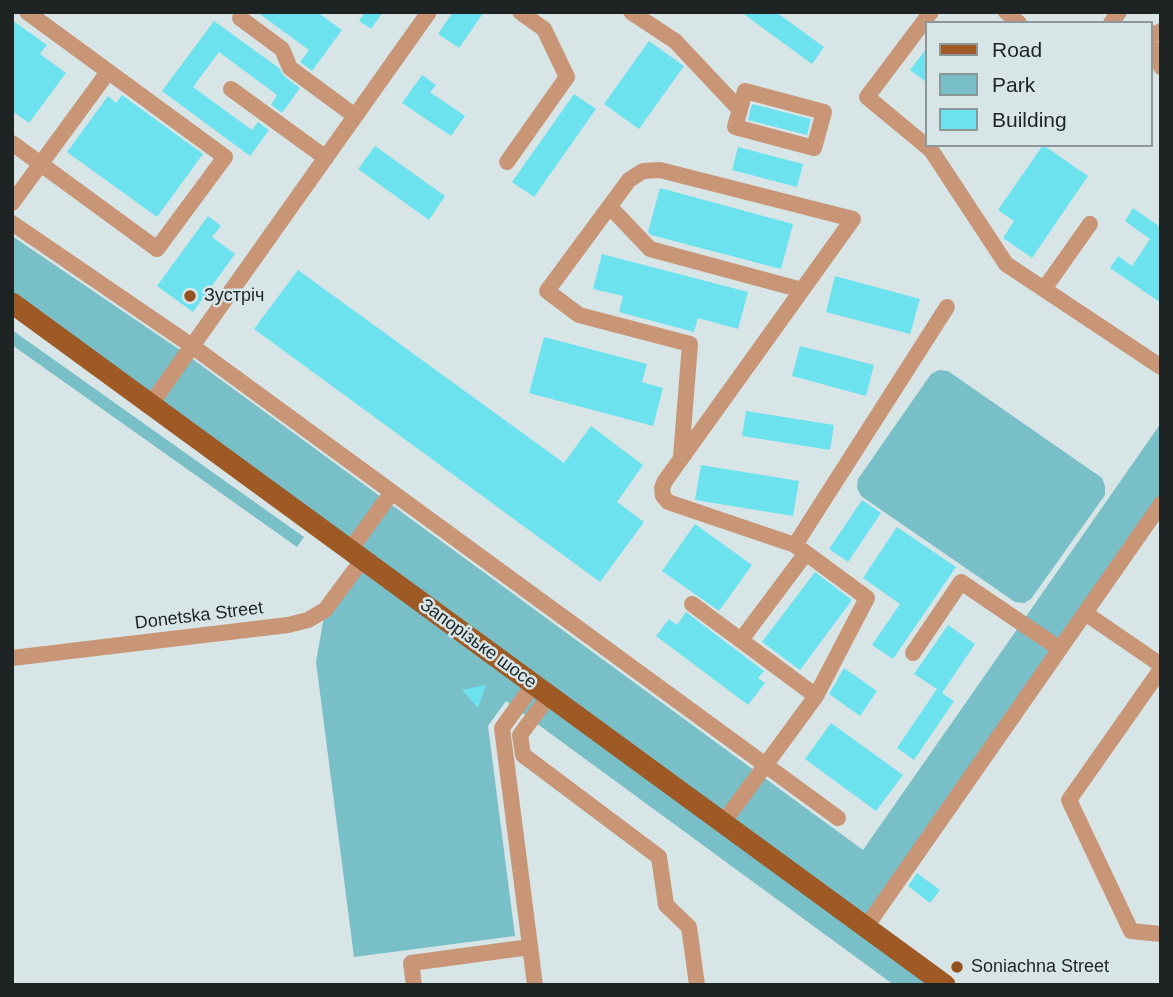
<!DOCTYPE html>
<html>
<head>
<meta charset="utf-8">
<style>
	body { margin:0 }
	#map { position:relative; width:1173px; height:997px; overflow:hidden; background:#d7e5e7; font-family:Helvetica,sans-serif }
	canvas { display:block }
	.frame { position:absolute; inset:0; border:14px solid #1e2323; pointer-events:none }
	.legend { position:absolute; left:925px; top:21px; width:228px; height:126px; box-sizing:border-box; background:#d7e5e7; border:2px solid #8d9799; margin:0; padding:9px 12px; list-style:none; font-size:21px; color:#1e2323 }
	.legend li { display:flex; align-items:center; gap:14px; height:35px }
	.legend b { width:35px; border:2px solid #8d9799 }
</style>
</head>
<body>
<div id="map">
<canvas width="1173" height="997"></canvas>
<div class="frame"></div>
<ul class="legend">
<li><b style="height:9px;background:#9f5924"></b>Road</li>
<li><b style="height:19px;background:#79bfc7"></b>Park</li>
<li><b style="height:19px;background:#6de2ef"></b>Building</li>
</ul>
</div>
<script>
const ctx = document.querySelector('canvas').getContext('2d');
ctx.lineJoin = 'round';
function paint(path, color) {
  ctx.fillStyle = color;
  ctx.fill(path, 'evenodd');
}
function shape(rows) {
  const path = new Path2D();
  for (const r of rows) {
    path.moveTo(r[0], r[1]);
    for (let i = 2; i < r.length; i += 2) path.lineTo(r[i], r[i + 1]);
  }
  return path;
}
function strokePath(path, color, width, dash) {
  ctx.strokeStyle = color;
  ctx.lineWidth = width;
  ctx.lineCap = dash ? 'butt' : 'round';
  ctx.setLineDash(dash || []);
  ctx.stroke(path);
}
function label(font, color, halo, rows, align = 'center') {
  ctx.font = font + ' Helvetica,sans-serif';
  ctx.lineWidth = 5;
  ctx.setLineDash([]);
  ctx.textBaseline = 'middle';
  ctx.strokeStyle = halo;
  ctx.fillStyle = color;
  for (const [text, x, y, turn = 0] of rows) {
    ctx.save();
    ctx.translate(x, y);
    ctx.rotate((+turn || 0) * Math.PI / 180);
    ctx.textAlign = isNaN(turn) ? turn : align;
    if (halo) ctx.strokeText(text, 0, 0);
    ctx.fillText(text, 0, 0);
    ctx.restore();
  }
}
const green = shape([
	[12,236,183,352,863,850,1161,423,1161,494,865,917,12,294],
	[12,330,304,537,297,547,12,345],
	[939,370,948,371,1102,478,1105,486,1105,495,1031,599,1024,603,1015,602,861,496,857,488,858,479,931,374],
	[357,567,930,985,894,985,506,701,488,726,515,936,354,957,316,662,325,610]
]);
const building = shape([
	[257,12,317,12,342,30,312,71,300,62,309,50],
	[365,12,383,12,371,29,359,21],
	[453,12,484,12,459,48,438,34],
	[741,12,776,12,824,47,812,64],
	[12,20,47,45,40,54,66,73,29,123,12,111],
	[214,21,279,68,284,76,300,88,282,113,271,105,277,95,219,52,193,87,252,130,258,122,269,130,250,156,162,91],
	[649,41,684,66,639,129,604,104],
	[926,49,926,82,910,70],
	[422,75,436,85,430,92,465,116,451,136,402,103],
	[574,94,596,109,534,197,512,182],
	[122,95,203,154,157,217,67,152,108,96,116,103],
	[752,104,811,119,807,135,748,120],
	[1043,145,1088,176,1032,258,1003,238,1014,221,998,210],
	[375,146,445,196,429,220,358,169],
	[738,147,803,164,797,187,732,170],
	[660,188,793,224,781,269,651,235,648,232],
	[1133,208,1159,226,1161,224,1161,303,1110,268,1118,256,1132,266,1150,239,1125,221],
	[208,216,221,226,212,237,235,254,193,312,157,286],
	[602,254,748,292,738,329,698,318,694,332,619,312,623,296,593,289],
	[298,270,564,463,591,426,643,465,617,502,644,522,600,582,254,329],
	[835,276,920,299,910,334,826,312],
	[544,337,647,364,642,382,663,388,653,426,529,393],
	[800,346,874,365,866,396,792,376],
	[746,411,834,425,830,450,742,436],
	[701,465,799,481,793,516,695,500],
	[862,500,881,513,848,562,829,549],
	[695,524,752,565,719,611,662,571],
	[897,527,956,567,893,659,872,645,900,604,863,578],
	[815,572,852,600,800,670,762,642],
	[686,612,764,671,758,678,765,683,748,705,656,636,669,619,677,625],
	[948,625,975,644,942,693,954,701,914,760,897,748,937,689,914,674],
	[844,668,877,691,860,716,829,694],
	[486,685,478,708,462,690],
	[831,723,903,775,876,811,805,759],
	[917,873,940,890,930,903,908,886]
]);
const minor = shape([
	[631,12,675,41,740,110],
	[931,12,867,97,931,150,1006,264,1161,367],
	[1006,12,1019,23],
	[240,18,282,49,290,68,355,116],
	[1111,23,1119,12],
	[1150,36,1161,31],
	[1150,43,1161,67],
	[231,89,326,158],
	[745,91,824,112,814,148,735,127,745,91],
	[12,143,157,249,225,157,27,12],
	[507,162,567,77,544,29,520,12],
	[12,203,108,72],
	[610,207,650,249,802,290],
	[12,223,192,346,838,818],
	[1044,289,1090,224],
	[151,404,429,12],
	[681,457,690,344,579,315,547,291,629,180,643,171,660,170,853,219,665,481,662,488,663,496,668,502,795,545,867,598,816,696,723,823],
	[795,545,947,307],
	[350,550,392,492],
	[692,604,816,696],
	[1085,613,1161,665],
	[741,640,806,553],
	[913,653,961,582,1060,649],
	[12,658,288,625,308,620,325,610,363,559],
	[1161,669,1069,800,1131,931,1161,934],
	[534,684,502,728,535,985],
	[549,696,520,735,523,755,659,857,666,905,689,927,697,985],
	[866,927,1161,504],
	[414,985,411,963,530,947]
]);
const major = shape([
	[12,303,945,985]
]);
const markers = [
	[190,296,7,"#93511f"],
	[957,967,7,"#93511f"]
];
const poiNames = [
	["Зустріч",204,296],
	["Soniachna Street",971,967]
];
const streetNames = [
	["Donetska Street",199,616,-7],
	["Запорізьке шосе",478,644,36]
];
paint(green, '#79bfc7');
paint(building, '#6de2ef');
strokePath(minor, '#c89676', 16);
strokePath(major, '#9f5924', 21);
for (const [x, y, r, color] of markers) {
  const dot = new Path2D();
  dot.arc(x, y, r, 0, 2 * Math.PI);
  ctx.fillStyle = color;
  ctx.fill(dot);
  strokePath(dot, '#d7e5e7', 2.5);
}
label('18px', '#1e2323', '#d7e5e7', poiNames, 'left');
label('18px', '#1e2323', '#d7e5e7', streetNames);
</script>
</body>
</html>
